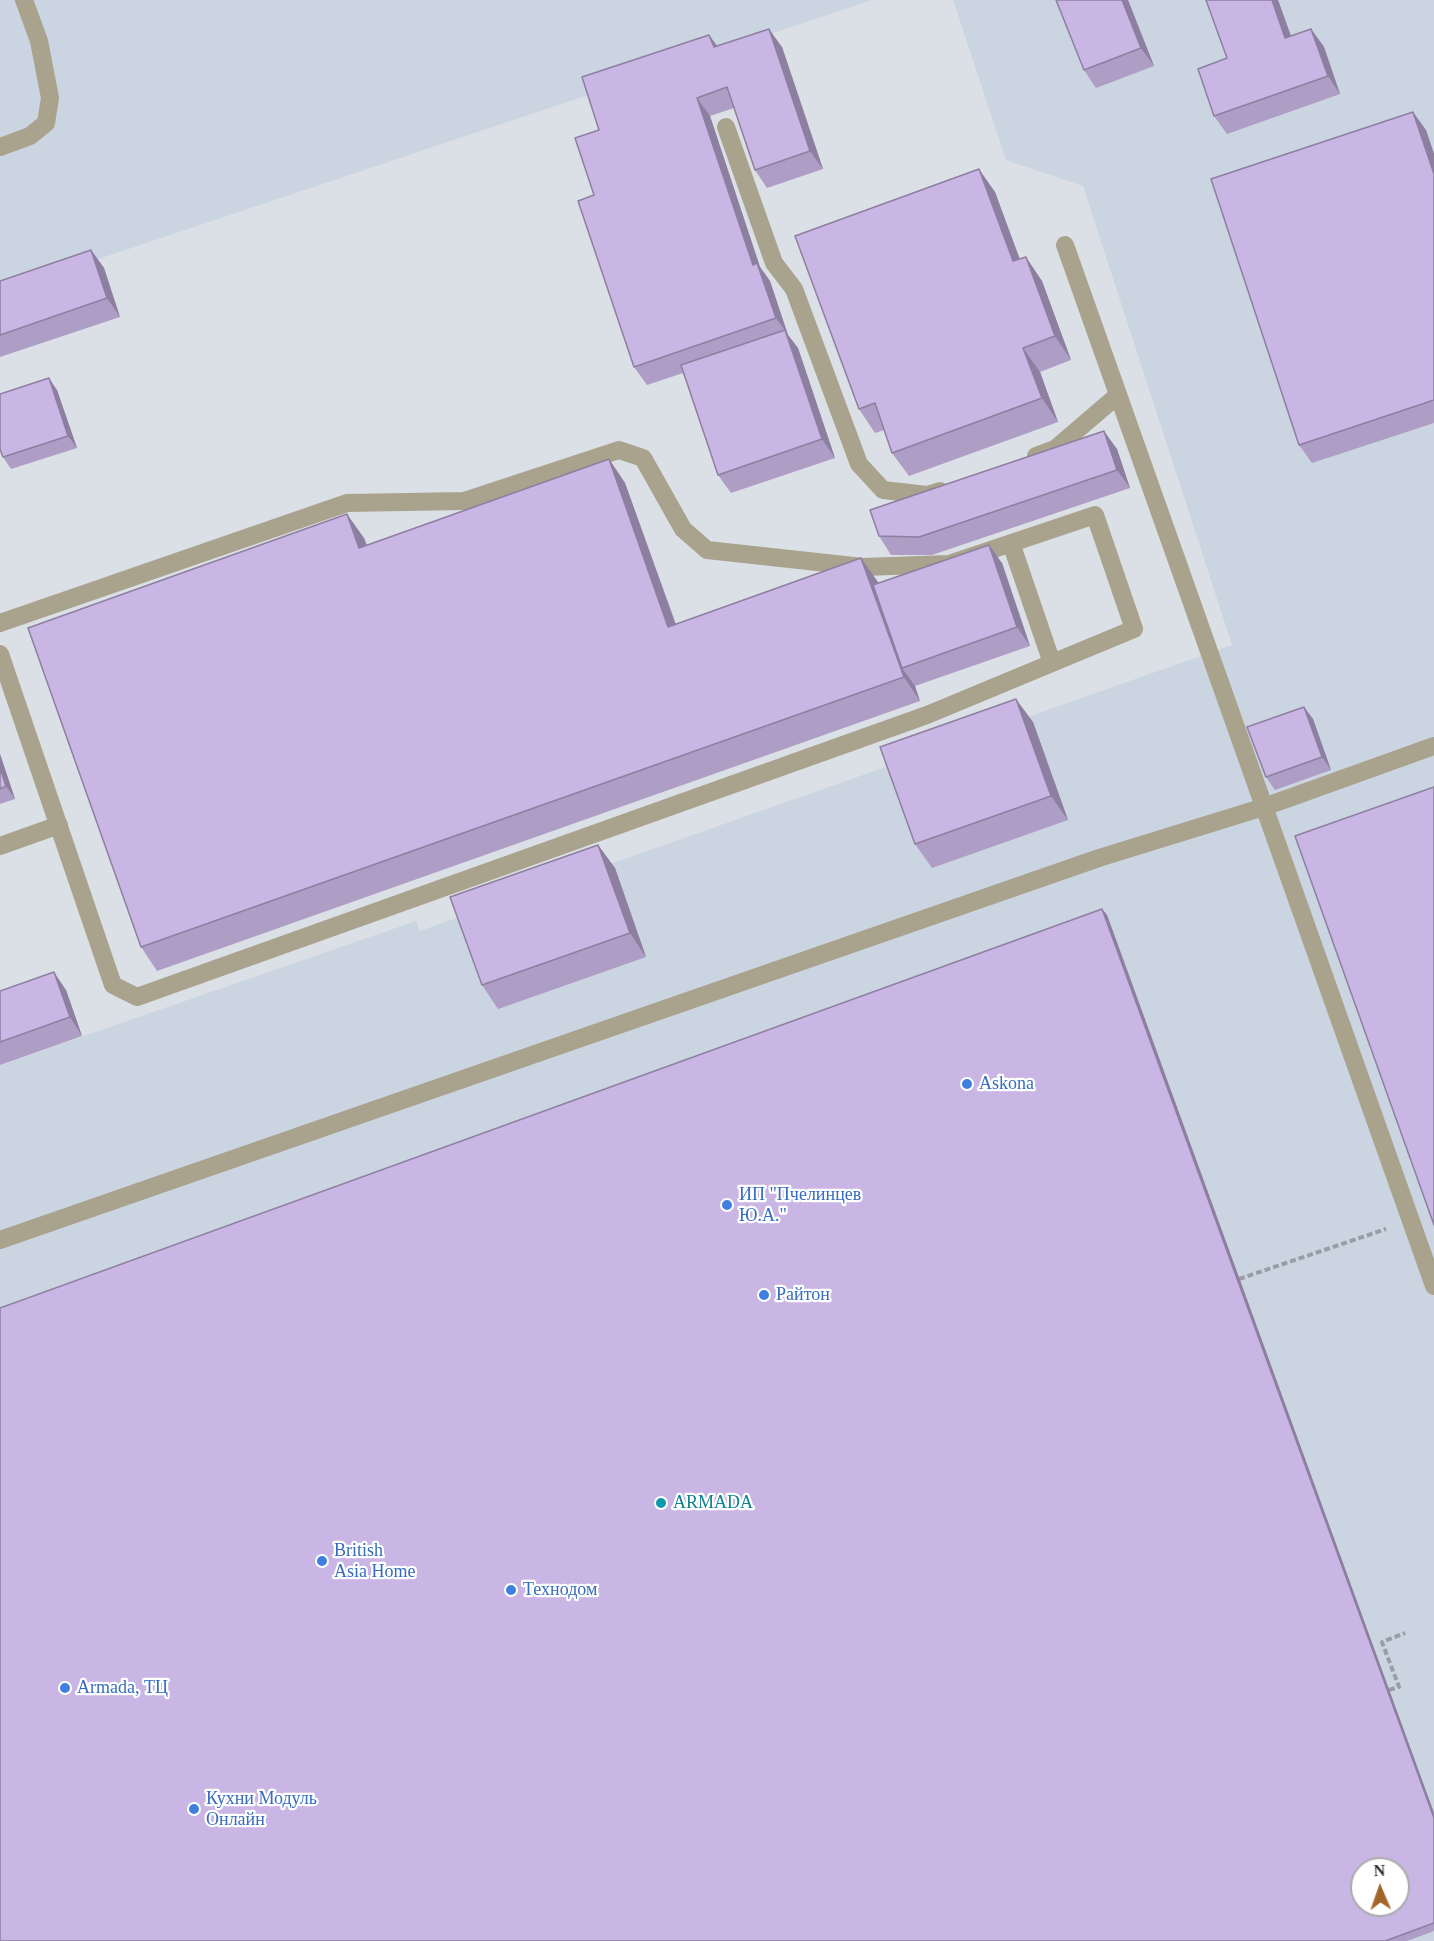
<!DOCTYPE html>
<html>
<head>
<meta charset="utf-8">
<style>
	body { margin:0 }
	#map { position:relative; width:1434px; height:1941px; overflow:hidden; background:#dbe0e7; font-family:"Times New Roman",serif }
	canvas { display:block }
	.north { position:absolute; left:1350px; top:1857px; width:60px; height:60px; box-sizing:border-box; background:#fff; border:2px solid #aaabac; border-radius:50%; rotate:358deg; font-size:16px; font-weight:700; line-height:24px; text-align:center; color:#2b2d30 }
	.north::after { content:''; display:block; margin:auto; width:21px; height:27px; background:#a36629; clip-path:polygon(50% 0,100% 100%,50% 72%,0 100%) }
</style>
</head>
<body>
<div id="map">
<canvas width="1434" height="1941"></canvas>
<div class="north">N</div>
</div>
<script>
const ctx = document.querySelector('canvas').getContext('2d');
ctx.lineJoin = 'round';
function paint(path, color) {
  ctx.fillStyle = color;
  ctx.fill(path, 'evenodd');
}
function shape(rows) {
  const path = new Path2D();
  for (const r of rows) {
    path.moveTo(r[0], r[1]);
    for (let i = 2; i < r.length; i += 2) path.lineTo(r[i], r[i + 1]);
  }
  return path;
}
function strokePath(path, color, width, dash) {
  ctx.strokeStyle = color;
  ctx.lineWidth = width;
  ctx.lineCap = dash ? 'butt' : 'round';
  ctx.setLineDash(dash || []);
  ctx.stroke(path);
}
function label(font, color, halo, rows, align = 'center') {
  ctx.font = font + ' "Times New Roman",serif';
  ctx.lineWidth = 4.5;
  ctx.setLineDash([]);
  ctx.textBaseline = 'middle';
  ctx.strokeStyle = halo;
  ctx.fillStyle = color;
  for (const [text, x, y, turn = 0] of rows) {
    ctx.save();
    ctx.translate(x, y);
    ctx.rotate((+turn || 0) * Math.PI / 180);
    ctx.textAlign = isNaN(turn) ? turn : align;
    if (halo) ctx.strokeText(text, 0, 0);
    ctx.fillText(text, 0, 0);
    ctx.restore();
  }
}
const built = shape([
	[0,0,872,0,0,292],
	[953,0,1434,0,1434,1941,0,1941,0,1065,416,921,420,931,1232,645,1083,186,1006,160],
	[1362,1869,1398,1869,1398,1905,1362,1905]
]);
const path = shape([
	[1239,1279,1386,1229],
	[1389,1690,1399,1687,1382,1642,1405,1633]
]);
const minor = shape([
	[726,127,774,263,794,289,859,464,883,490,927,495,940,491],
	[0,147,30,136,46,123,50,98,39,41,24,0],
	[1065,245,1434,1286],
	[1036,456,1055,449,1118,395],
	[1011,543,1052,663],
	[0,623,347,503,464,501,619,450,643,458,683,529,707,550,863,567,949,564,1095,515,1134,629,927,715,137,997,113,985,0,654],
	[0,846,59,825],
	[0,1240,1099,858,1264,807,1434,746]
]);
const wall = shape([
	[1056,0,1128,0,1154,66,1096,88,1084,70],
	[1206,0,1278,0,1291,36,1311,29,1324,47,1340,94,1227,134,1214,116,1227,58],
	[709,35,717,46,782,47,823,169,767,188,755,170,734,108,710,116,760,267,770,281,788,335,798,348,835,458,731,493,718,475,683,373,647,385,634,367,594,195,599,130],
	[1426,130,1434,154,1434,423,1312,463,1299,445],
	[995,192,1020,259,1042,281,1071,360,1040,372,1058,422,909,476,892,453,884,430,875,433,859,409],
	[91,250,104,268,120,317,0,357,0,281],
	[57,390,77,448,11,469,3,457],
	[1117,449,1130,488,932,555,891,555,879,536],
	[609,459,625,483,676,624,878,583,1002,563,1030,646,915,686,920,701,157,971,141,947,364,538,367,545],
	[1304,707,1313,719,1331,770,1275,790,1266,777],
	[1033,722,1068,820,932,868,915,844],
	[0,754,15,799,0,804],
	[598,845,615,868,646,957,498,1009,482,985],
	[1102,909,1107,915,1434,1813,1434,1931,1407,1941,0,1941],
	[66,990,82,1036,0,1065,0,991]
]);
const shadedWall = shape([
	[1122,0,1128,0,1154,66,1141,48],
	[1272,0,1278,0,1298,56,1285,38],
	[769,29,782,47,823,169,810,151],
	[1311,29,1324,47,1340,94,1328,76],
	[709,35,722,53,714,47],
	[697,98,710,116,760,267,770,281,788,335,798,348,835,458,822,439,786,332,776,318,753,265],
	[1413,112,1426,130,1434,154,1434,174],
	[979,169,995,192,1029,285,1013,261],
	[91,250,104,268,120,317,107,298],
	[1026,257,1042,281,1071,360,1055,336],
	[1023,348,1040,372,1058,422,1042,398],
	[49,378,57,390,77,448,68,436],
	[1104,431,1117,449,1130,488,1117,470],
	[609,459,625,483,685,651,668,627],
	[347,514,364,538,376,572,359,548],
	[989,545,1002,563,1030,646,1017,627],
	[861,558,878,582,908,666,902,668,915,686,920,701,904,677],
	[1016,699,1033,722,1068,820,1051,796],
	[1304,707,1313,719,1331,770,1322,757],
	[0,754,15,799,6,786,0,768],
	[598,845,615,868,646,957,630,933],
	[1102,909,1107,915,1434,1813,1434,1818],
	[54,972,66,990,82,1036,70,1017]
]);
const building = shape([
	[1056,0,1122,0,1141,48,1084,70,1056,0],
	[1206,0,1272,0,1285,38,1311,29,1328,76,1214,116,1198,69,1227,58,1206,0],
	[769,29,810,151,755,170,727,87,697,98,753,265,757,263,776,318,634,367,578,201,594,195,575,138,599,130,582,77,709,35,714,47,769,29],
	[1413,112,1434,174,1434,400,1299,445,1211,179,1413,112],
	[979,169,1013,261,1026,257,1055,336,1023,348,1042,398,892,453,875,403,859,409,795,236,979,169],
	[91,250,107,298,0,335,0,281,91,250],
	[785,330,822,439,718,475,681,365,785,330],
	[49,378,68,436,3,457,0,449,0,394,49,378],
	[1104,431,1117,470,919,537,879,536,870,510,1104,431],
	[609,459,668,627,861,558,904,677,141,947,28,628,347,514,359,548,609,459],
	[989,545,1017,627,902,668,873,585,989,545],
	[1016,699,1051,796,915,844,880,747,1016,699],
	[1304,707,1322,757,1266,777,1247,727,1304,707],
	[0,768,6,786,0,789,0,768],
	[1434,787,1434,1225,1295,836,1434,787],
	[598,845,630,933,482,985,450,897,598,845],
	[1102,909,1434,1818,1434,1923,1385,1941,0,1941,0,1308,1102,909],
	[1362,1869,1398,1869,1398,1905,1362,1905,1362,1869],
	[54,972,70,1017,0,1042,0,991,54,972]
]);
const markers = [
	[967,1084,6,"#3f7fe0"],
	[727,1205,6,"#3f7fe0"],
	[764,1295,6,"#3f7fe0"],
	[661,1503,6,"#0f9aa8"],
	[322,1561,6,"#3f7fe0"],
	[511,1590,6,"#3f7fe0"],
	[65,1688,6,"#3f7fe0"],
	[194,1809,6,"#3f7fe0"]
];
const shopNames = [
	["Askona",979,1084],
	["ИП \"Пчелинцев",739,1195],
	["Ю.А.\"",739,1216],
	["Райтон",776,1295],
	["British",334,1551],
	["Asia Home",334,1572],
	["Технодом",523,1590],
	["Armada, ТЦ",77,1688],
	["Кухни Модуль",206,1799],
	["Онлайн",206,1820]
];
const cultureNames = [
	["ARMADA",673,1503]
];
paint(built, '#cbd4e1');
strokePath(path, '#9a9ea4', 4, [6, 3]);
strokePath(minor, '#a9a38e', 18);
paint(wall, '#ae9dc4');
paint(shadedWall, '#8d7fa0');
paint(building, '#cab6e4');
strokePath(building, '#8d7fa0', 1.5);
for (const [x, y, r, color] of markers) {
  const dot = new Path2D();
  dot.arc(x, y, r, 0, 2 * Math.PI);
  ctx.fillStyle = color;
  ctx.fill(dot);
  strokePath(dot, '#fff', 2);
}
label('18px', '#366cbe', '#fff', shopNames, 'left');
label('18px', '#0d838f', '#fff', cultureNames, 'left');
</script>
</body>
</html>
